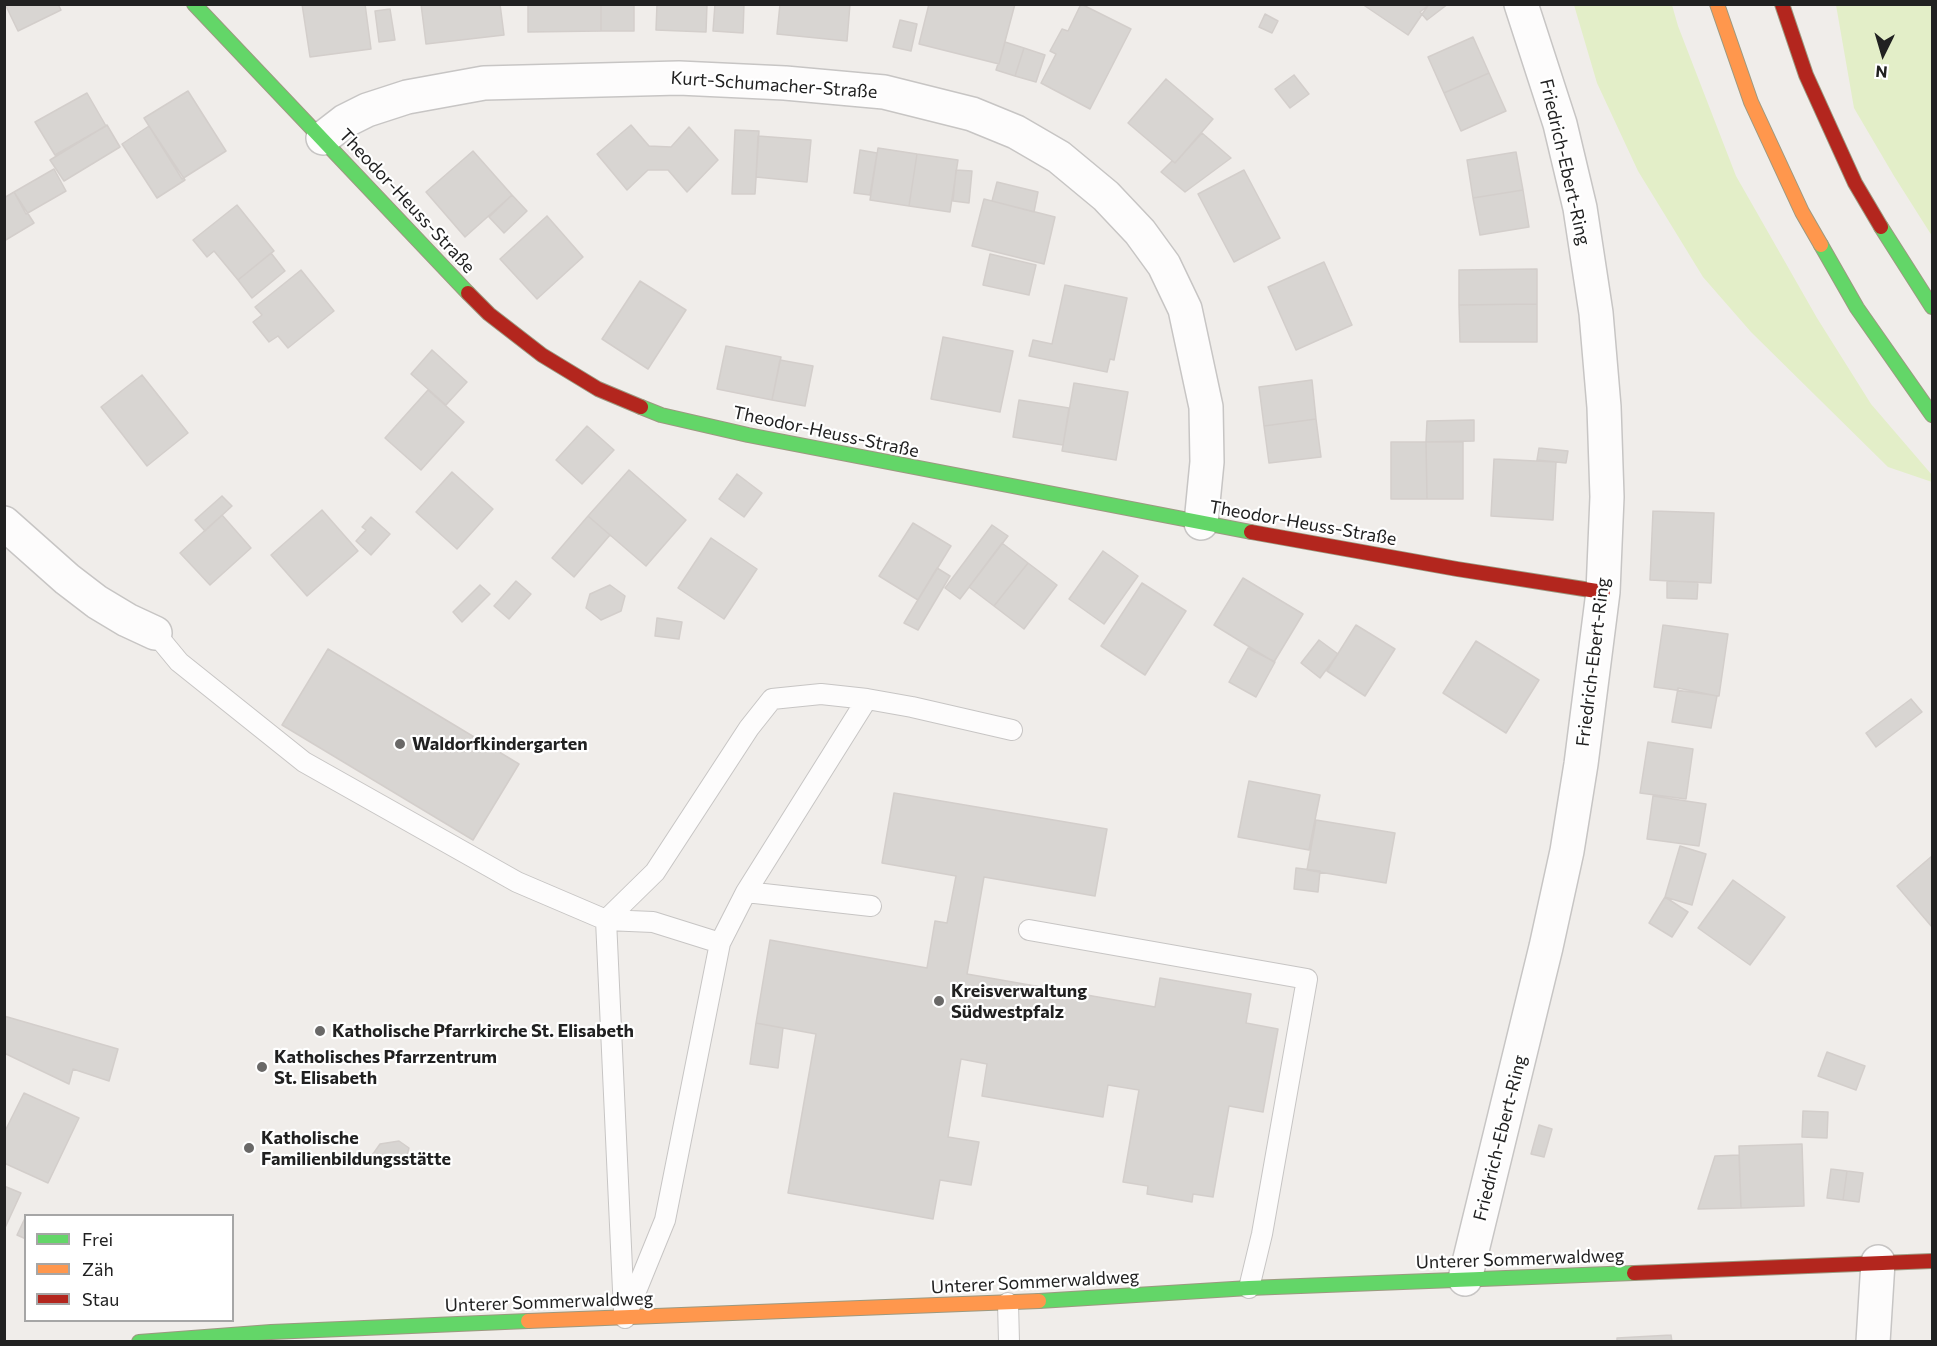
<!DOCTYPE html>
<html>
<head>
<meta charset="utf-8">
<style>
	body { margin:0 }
	#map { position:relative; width:1937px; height:1346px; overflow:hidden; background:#f0edea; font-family:Commissioner,sans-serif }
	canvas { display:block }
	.frame { position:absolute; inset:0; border:6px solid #212121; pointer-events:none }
	.legend { position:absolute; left:24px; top:1214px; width:210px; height:108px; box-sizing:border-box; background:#fff; border:2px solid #a6a6a6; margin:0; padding:8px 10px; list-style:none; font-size:18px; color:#212121 }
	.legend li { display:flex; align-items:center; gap:12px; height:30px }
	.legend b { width:30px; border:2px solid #a6a6a6 }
	.north { position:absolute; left:1853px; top:24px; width:60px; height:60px; -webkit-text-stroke:4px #fff; paint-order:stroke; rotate:185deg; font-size:16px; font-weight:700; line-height:24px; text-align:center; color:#212121 }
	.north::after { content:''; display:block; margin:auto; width:21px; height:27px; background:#212121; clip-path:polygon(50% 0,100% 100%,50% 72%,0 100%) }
</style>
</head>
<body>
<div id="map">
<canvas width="1937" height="1346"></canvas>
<div class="frame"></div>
<ul class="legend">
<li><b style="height:8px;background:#63d668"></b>Frei</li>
<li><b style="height:8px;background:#ff974d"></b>Zäh</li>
<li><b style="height:8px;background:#b3261e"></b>Stau</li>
</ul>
<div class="north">N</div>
</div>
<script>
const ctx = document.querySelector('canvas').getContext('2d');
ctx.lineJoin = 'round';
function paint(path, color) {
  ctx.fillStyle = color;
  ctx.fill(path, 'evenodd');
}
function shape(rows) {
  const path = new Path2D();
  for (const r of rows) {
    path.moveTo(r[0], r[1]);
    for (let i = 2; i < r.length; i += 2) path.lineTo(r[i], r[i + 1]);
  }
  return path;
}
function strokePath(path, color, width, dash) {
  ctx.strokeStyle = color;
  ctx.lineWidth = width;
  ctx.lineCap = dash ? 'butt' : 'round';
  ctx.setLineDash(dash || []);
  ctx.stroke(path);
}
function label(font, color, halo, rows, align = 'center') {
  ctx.font = font + ' Commissioner,sans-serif';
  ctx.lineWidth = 4.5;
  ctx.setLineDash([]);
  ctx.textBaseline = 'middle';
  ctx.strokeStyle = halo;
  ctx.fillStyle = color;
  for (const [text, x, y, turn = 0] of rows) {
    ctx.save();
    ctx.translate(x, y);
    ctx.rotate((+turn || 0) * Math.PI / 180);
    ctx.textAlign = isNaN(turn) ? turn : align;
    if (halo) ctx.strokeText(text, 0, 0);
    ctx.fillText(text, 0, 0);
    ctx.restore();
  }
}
const grass = shape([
	[1574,5,1672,5,1678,26,1736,176,1817,318,1871,404,1932,475,1932,482,1888,467,1751,332,1703,277,1638,171,1597,83],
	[1836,5,1932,5,1932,236,1894,176,1854,108]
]);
const building = shape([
	[5,4,58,4,61,10,18,31,5,4],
	[302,4,365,4,371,49,310,57,302,4],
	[421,4,500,4,504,35,426,44,421,4],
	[528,4,601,4,601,31,528,32,528,4],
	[601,4,634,4,634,31,601,31,601,4],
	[657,4,707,4,706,32,656,30,657,4],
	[715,4,744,4,743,33,713,31,715,4],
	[780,4,850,4,847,41,777,34,780,4],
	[929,4,1015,4,999,64,919,44,929,4],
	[1081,4,1131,29,1090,109,1041,83,1056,54,1050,51,1062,29,1068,31,1081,4],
	[1362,4,1429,4,1408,35,1362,4],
	[1430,4,1448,4,1427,20,1420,12,1430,4],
	[390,9,395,40,379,42,375,11,390,9],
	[1265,14,1278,21,1272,33,1259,27,1265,14],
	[900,20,917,24,911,51,893,47,900,20],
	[1473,37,1489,73,1444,93,1428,57,1473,37],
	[1005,42,1024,48,1015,76,996,70,998,64,999,64,1005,42],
	[1024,48,1045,55,1036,82,1015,76,1024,48],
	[1489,73,1506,111,1461,131,1444,93,1489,73],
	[1294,75,1309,94,1290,108,1275,89,1294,75],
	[1166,79,1213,119,1175,163,1128,123,1166,79],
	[188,91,226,151,182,179,144,118,188,91],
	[87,93,106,126,55,155,35,122,87,93],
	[107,125,120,147,64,181,50,160,107,125],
	[631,125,649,146,671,147,689,127,718,160,687,192,668,170,648,170,627,190,597,154,631,125],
	[149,126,185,180,157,198,122,144,149,126],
	[735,130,759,131,755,194,732,194,735,130],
	[1202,133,1231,158,1185,192,1161,172,1172,161,1175,163,1202,133],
	[758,136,811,140,807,182,756,177,758,136],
	[878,148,917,154,909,206,870,200,878,148],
	[860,150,877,153,870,195,854,193,860,150],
	[473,151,512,195,465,237,426,192,473,151],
	[1516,152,1523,190,1473,198,1467,160,1516,152],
	[917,154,958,160,950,212,909,206,917,154],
	[54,169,66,191,26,214,14,192,54,169],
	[956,170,972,171,969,203,953,201,956,170],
	[1244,170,1280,238,1234,262,1198,194,1244,170],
	[997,182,1038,192,1034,212,992,201,997,182],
	[1523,190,1529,227,1480,235,1473,198,1523,190],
	[14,192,34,223,4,241,4,198,14,192],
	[512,195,527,211,504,233,489,217,512,195],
	[984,199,1055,217,1044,264,972,246,984,199],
	[237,205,274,251,238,280,214,251,207,257,193,240,237,205],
	[547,216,583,257,537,299,500,259,547,216],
	[271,253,285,271,252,298,238,280,271,253],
	[990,254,1036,265,1029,295,983,285,990,254],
	[1324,262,1352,325,1296,350,1268,287,1324,262],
	[1537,269,1537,304,1459,305,1459,270,1537,269],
	[301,270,334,311,288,348,278,336,269,342,253,322,262,315,255,307,301,270],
	[640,281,686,310,648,369,602,339,640,281],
	[1065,285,1127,298,1114,360,1110,359,1107,372,1029,356,1033,340,1052,344,1065,285],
	[1537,304,1537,342,1460,342,1459,305,1537,304],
	[943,337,1013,351,1000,412,931,399,943,337],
	[726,346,781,357,772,400,717,389,726,346],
	[432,350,467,382,446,405,411,374,432,350],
	[780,360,813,366,805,406,772,400,780,360],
	[142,375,188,433,147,466,101,407,142,375],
	[1312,380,1316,419,1264,426,1259,387,1312,380],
	[1074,383,1128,392,1116,460,1062,451,1074,383],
	[428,390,464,422,421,470,385,438,428,390],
	[1019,400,1069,408,1063,445,1013,437,1019,400],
	[1316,419,1321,457,1269,463,1264,426,1316,419],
	[1474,420,1474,441,1426,442,1427,421,1474,420],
	[587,426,614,450,582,484,556,460,587,426],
	[1391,442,1426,442,1427,499,1391,499,1391,442],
	[1426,442,1463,442,1463,499,1427,499,1426,442],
	[1539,448,1568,451,1566,463,1537,460,1539,448],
	[1494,459,1556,462,1553,520,1491,516,1494,459],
	[629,470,686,520,646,566,588,516,629,470],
	[452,472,493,509,457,549,416,512,452,472],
	[737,474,762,493,744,517,719,499,737,474],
	[222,496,232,506,205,531,195,520,222,496],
	[322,510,358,551,307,596,271,555,322,510],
	[1653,511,1714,513,1711,583,1650,580,1653,511],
	[222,515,251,548,210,585,180,553,222,515],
	[588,516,610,535,574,577,552,558,588,516],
	[371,517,390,534,371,555,356,541,366,530,362,527,371,517],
	[913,523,951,546,918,600,879,576,913,523],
	[992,525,1008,536,960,599,945,588,992,525],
	[711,538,757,569,724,619,678,588,711,538],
	[1002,543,1028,563,994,606,969,587,1002,543],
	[1103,551,1138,576,1104,624,1069,599,1103,551],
	[1028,563,1057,585,1024,629,994,606,1028,563],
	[937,568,950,576,918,630,904,623,937,568],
	[1243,578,1303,614,1274,662,1214,625,1243,578],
	[516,581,531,594,509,619,494,606,516,581],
	[1667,581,1698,582,1697,599,1667,598,1667,581],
	[1142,583,1186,611,1145,675,1101,646,1142,583],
	[480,585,490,594,462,622,453,612,480,585],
	[610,585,625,596,621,611,601,620,586,608,590,594,610,585],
	[657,618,682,622,679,639,655,636,657,618],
	[1356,625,1395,649,1365,696,1327,671,1356,625],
	[1663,625,1728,634,1719,696,1654,687,1663,625],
	[1319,640,1338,654,1320,678,1301,663,1319,640],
	[1476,641,1539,680,1506,733,1443,693,1476,641],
	[1248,648,1275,662,1256,697,1229,682,1248,648],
	[328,649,519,764,473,840,282,725,328,649],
	[1678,688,1717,696,1711,728,1672,722,1678,688],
	[1911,699,1922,712,1876,747,1866,733,1911,699],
	[1648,742,1693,749,1686,799,1640,793,1648,742],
	[1249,781,1320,795,1309,850,1238,837,1249,781],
	[894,793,1107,829,1095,896,984,877,967,974,1155,1007,1160,978,1251,994,1246,1023,1278,1029,1263,1112,1229,1106,1213,1197,1193,1194,1192,1202,1147,1194,1148,1186,1123,1182,1139,1090,1108,1085,1103,1117,982,1096,987,1064,961,1059,948,1137,979,1142,971,1185,940,1180,933,1219,788,1193,816,1034,756,1023,770,940,927,968,935,921,947,923,956,876,882,863,894,793],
	[1653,796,1706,804,1699,846,1647,839,1653,796],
	[1316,820,1395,833,1386,883,1307,870,1316,820],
	[1680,846,1706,854,1692,905,1665,897,1680,846],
	[1932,856,1932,927,1897,886,1932,856],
	[1296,868,1320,871,1318,892,1294,889,1296,868],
	[1733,880,1785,917,1750,965,1698,928,1733,880],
	[1665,897,1688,912,1672,937,1649,923,1665,897],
	[4,1016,118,1049,109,1081,73,1069,69,1084,4,1053,4,1016],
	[756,1023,783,1028,778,1068,750,1064,756,1023],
	[1827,1052,1865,1066,1856,1090,1818,1076,1827,1052],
	[24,1093,79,1118,48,1183,4,1163,4,1133,24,1093],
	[1803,1111,1828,1112,1827,1138,1802,1137,1803,1111],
	[1539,1125,1552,1129,1544,1157,1531,1154,1539,1125],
	[399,1141,409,1148,405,1162,382,1165,373,1154,380,1144,399,1141],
	[1802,1144,1804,1206,1741,1208,1739,1146,1802,1144],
	[1739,1155,1741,1208,1698,1209,1715,1156,1739,1155],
	[1831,1169,1847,1171,1843,1200,1827,1198,1831,1169],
	[1847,1171,1863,1173,1859,1202,1843,1200,1847,1171],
	[4,1186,21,1193,4,1230,4,1186],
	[26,1216,26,1239,17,1235,26,1216],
	[1671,1335,1672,1342,1617,1342,1617,1338,1671,1335]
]);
const lane = shape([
	[155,633,179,662,304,762,517,882,606,920,624,1312],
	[746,892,867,699],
	[1029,930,1307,979,1262,1234,1249,1288],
	[720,943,746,892,871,906],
	[1008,1303,1009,1342],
	[625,1318,665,1220,720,943,653,922,606,920,655,872,749,728,772,699,821,694,867,699,912,707,1012,730]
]);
const street = shape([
	[323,138,345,121,367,110,407,97,484,83,679,78,785,83,884,92,972,114,1016,132,1059,157,1106,196,1140,232,1164,265,1185,309,1206,407,1207,462,1201,523],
	[4,523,67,579,97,602,127,620,155,633],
	[1465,1279,1546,947,1567,851,1581,764,1603,592,1607,497,1604,407,1596,313,1580,208,1560,124,1521,4],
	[1873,1342,1878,1262]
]);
const fast = shape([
	[194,4,468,293],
	[1881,227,1932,307],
	[1821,245,1857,308,1932,415],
	[641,407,661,415,748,435,1251,532],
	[1039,1301,1249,1288,1634,1273],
	[139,1342,271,1332,528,1321]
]);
const slow = shape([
	[1717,4,1751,102,1802,212,1821,245],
	[528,1321,1039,1301]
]);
const jam = shape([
	[1782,4,1806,75,1855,183,1881,227],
	[468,293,489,314,542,355,598,389,641,407],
	[1251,532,1457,569,1603,592],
	[1634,1273,1932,1261]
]);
const markers = [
	[400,744,6,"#696867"],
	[939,1001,6,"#696867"],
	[320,1031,6,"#696867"],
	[262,1067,6,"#696867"],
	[249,1148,6,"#696867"]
];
const streetNames = [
	["Kurt-Schumacher-Straße",774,85,4],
	["Friedrich-Ebert-Ring",1565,162,77],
	["Theodor-Heuss-Straße",407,201,47],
	["Theodor-Heuss-Straße",826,432,12],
	["Theodor-Heuss-Straße",1303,523,10],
	["Friedrich-Ebert-Ring",1593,662,-83],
	["Friedrich-Ebert-Ring",1500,1138,-76],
	["Unterer Sommerwaldweg",1520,1259,-2],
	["Unterer Sommerwaldweg",1035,1282,-3],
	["Unterer Sommerwaldweg",549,1302,-2]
];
const poiNames = [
	["Waldorfkindergarten",412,744],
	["Kreisverwaltung",951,991],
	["Südwestpfalz",951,1012],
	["Katholische Pfarrkirche St. Elisabeth",332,1031],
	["Katholisches Pfarrzentrum",274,1057],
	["St. Elisabeth",274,1078],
	["Katholische",261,1138],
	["Familienbildungsstätte",261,1159]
];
paint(grass, '#e3eec8');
paint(building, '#d8d5d2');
strokePath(building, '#d3cecb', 1.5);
strokePath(lane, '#c7c5c4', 22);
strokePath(street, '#c7c5c4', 36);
strokePath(fast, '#9c9980', 16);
strokePath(slow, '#9c9980', 16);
strokePath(jam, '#9c9980', 16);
strokePath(lane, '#fdfcfc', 20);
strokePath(street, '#fdfcfc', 33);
strokePath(fast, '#63d668', 14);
strokePath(slow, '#ff974d', 14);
strokePath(jam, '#b3261e', 14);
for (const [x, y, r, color] of markers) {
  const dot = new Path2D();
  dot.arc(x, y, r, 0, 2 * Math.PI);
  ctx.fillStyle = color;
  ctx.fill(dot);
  strokePath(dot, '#fff', 2);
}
label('18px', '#212121', '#fff', streetNames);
label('bold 18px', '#212121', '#fff', poiNames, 'left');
</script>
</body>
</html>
